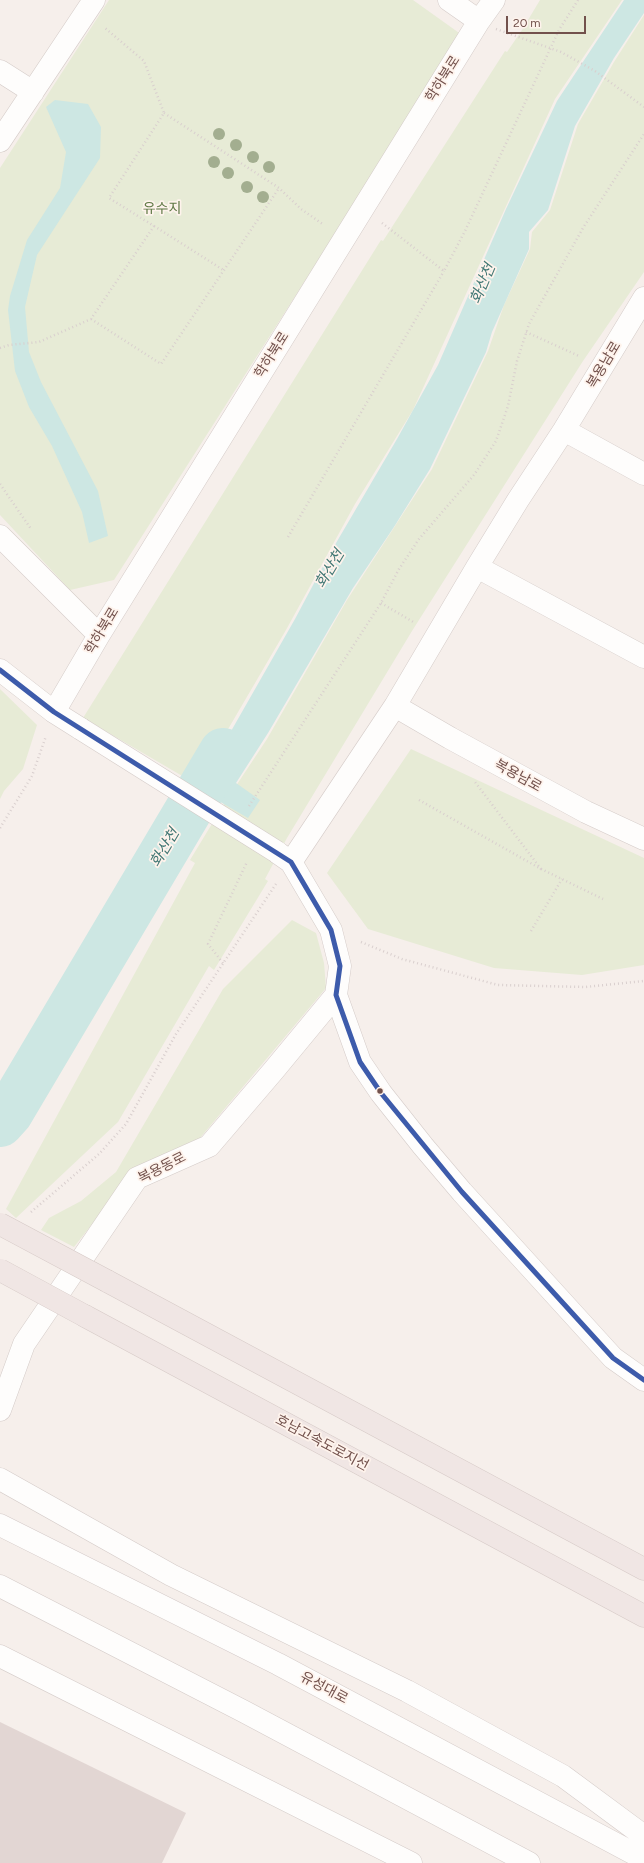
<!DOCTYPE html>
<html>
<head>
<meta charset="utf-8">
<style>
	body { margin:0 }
	#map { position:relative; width:644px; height:1863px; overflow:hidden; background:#f6efeb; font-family:Figtree,sans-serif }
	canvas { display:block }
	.scale { position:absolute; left:506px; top:16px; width:80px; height:18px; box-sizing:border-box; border:2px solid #72514c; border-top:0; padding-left:5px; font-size:12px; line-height:14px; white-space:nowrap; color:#72514c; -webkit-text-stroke:3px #fef3ec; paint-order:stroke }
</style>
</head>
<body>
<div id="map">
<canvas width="644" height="1863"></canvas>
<div class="scale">20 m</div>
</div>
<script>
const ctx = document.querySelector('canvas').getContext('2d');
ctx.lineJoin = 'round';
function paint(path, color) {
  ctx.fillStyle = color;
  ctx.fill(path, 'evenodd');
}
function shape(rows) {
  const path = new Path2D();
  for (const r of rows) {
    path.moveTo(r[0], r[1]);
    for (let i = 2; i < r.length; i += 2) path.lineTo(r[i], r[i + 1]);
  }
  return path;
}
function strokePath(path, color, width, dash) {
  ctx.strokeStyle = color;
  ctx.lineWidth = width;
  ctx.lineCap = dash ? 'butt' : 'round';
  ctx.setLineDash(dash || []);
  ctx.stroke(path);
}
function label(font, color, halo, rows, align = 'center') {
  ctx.font = font + ' Figtree,"Noto Sans KR",sans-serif';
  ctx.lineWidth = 3.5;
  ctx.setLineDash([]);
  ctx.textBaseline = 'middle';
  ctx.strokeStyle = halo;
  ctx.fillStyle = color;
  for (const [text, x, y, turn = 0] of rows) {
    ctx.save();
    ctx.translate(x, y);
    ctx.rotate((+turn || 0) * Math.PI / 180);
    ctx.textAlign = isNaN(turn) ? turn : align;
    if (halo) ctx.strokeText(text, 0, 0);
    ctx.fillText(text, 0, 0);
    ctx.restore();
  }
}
const green = shape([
	[109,0,413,0,462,35,114,580,70,590,0,515,0,168],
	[540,0,622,0,555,99,413,410,355,504,286,630,196,784,83,718,381,240,383,241,505,51,507,52,522,30],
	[644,15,644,272,583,361,412,631,287,838,265,879,268,881,214,970,209,966,118,1122,16,1218,6,1209,195,863,190,860,224,804,267,739,347,600,432,469,488,351,504,305,530,249,532,232,550,210,578,124,614,62],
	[0,689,37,725,23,769,4,791,0,799],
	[411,749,644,858,644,965,582,975,494,968,368,929,327,873],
	[292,920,316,933,324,963,326,988,200,1138,138,1166,74,1247,41,1230,49,1218,81,1201,116,1172,223,989]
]);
const water = shape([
	[624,0,644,0,644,13,614,58,575,126,548,210,529,232,529,249,492,332,486,352,430,469,394,527,353,588,268,733,236,783,260,800,248,818,198,789,295,619,329,555,397,439,438,365,506,209,557,101],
	[55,100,88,104,101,127,100,158,37,255,25,307,29,352,41,382,98,491,108,536,89,543,82,512,52,446,29,407,15,371,8,310,10,296,27,240,60,188,66,152,46,107]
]);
const river = shape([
	[0,1123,9,1113,223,752]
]);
const building = shape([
	[0,1722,186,1813,162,1863,0,1863]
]);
const path = shape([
	[164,113,279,188,301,209,324,225],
	[382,223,444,271,465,231,559,30,578,0],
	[154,226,225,271],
	[91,319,161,364,279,188],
	[526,332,579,356],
	[0,348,9,345,39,342,91,319,154,226,109,198,164,113,144,61,105,28],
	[0,484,31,529],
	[288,537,444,271],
	[381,603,415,623],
	[419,800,541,869,475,782],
	[249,806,381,603,399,569,419,539,474,475,496,441,508,406,517,361,529,324,583,228,644,134],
	[0,828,32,776,46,736],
	[541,869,603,899],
	[531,931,562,879],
	[361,942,402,959,498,985,585,987,644,981],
	[223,963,208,944,247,862],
	[31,1212,99,1154,126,1124,176,1034,276,884]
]);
const minor = shape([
	[449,0,479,21],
	[0,71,33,92],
	[0,141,94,0],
	[564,430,644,474],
	[0,536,99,635],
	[477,567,644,657],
	[0,670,54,712,81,729],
	[395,706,450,738,586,812,644,839],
	[54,712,99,635,479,21,494,0],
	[278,853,291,862,331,930,340,966,336,995,360,1062,381,1093,423,1146,462,1192,613,1358,644,1380],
	[291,862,395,706,477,567,518,500,564,430,644,298],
	[0,1410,24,1344,137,1178,209,1146,274,1070,336,995]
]);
const tertiary = shape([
	[0,1479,171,1575,407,1691,563,1776,644,1836],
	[0,1525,278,1664,644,1859],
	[0,1586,243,1711,529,1863],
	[0,1656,411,1863]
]);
const motorway = shape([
	[107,1281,644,1569],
	[85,1316,644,1616]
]);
const pathBridge = shape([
	[496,29,561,52,595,71,644,107]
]);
const minorBridge = shape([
	[81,729,277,852]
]);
const motorwayBridge = shape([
	[0,1224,107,1281],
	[0,1270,85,1316]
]);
const bus1 = shape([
	[0,670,54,712,291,862,331,930,340,966,336,995,360,1062,381,1093,462,1192,613,1358,644,1380]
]);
const trees = [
	[219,134],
	[236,145],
	[253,157],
	[214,162],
	[269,167],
	[228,173],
	[247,187],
	[263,197]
];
const markers = [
	[380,1091,3.5,"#72514c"]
];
const streetNames = [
	["학하북로",443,79,-58],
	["학하북로",272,355,-58],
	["복용남로",604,365,-59],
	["학하북로",102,631,-59],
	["복용남로",518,776,29],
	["복용동로",162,1168,-27],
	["호남고속도로지선",322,1443,28],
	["유성대로",324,1688,28]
];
const parkNames = [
	["유수지",162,209]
];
const waterNames = [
	["화산천",483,284,-67],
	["화산천",330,569,-59],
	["화산천",165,848,-59]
];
paint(green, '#e7ebd6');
paint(water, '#cde7e3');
strokePath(river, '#cde7e3', 48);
paint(building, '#e2d6d3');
strokePath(minor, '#d4cbc8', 23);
strokePath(tertiary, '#d4cbc8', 23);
strokePath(motorway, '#d5c9c6', 23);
strokePath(path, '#d9cfce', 2.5, [1, 3]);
strokePath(minor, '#fefdfc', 22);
strokePath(tertiary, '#fefdfc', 22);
strokePath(motorway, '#f0e6e4', 22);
strokePath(minorBridge, '#d4cbc8', 23, []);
strokePath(motorwayBridge, '#d5c9c6', 23, []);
strokePath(pathBridge, '#d9cfce', 2.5, [1, 3]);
strokePath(minorBridge, '#fefdfc', 22);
strokePath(motorwayBridge, '#f0e6e4', 22);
strokePath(bus1, '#3d5bab', 5);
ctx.fillStyle = '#a3ae90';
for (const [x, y] of trees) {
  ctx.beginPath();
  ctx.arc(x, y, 6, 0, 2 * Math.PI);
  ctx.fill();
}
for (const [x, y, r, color] of markers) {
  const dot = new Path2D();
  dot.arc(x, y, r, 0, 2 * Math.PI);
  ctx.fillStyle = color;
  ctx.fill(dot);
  strokePath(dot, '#fef3ec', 1.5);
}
label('14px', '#72514c', '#fef3ec', streetNames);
label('14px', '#5f7845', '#fef3ec', parkNames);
label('italic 15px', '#417774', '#fef3ec', waterNames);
</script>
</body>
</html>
